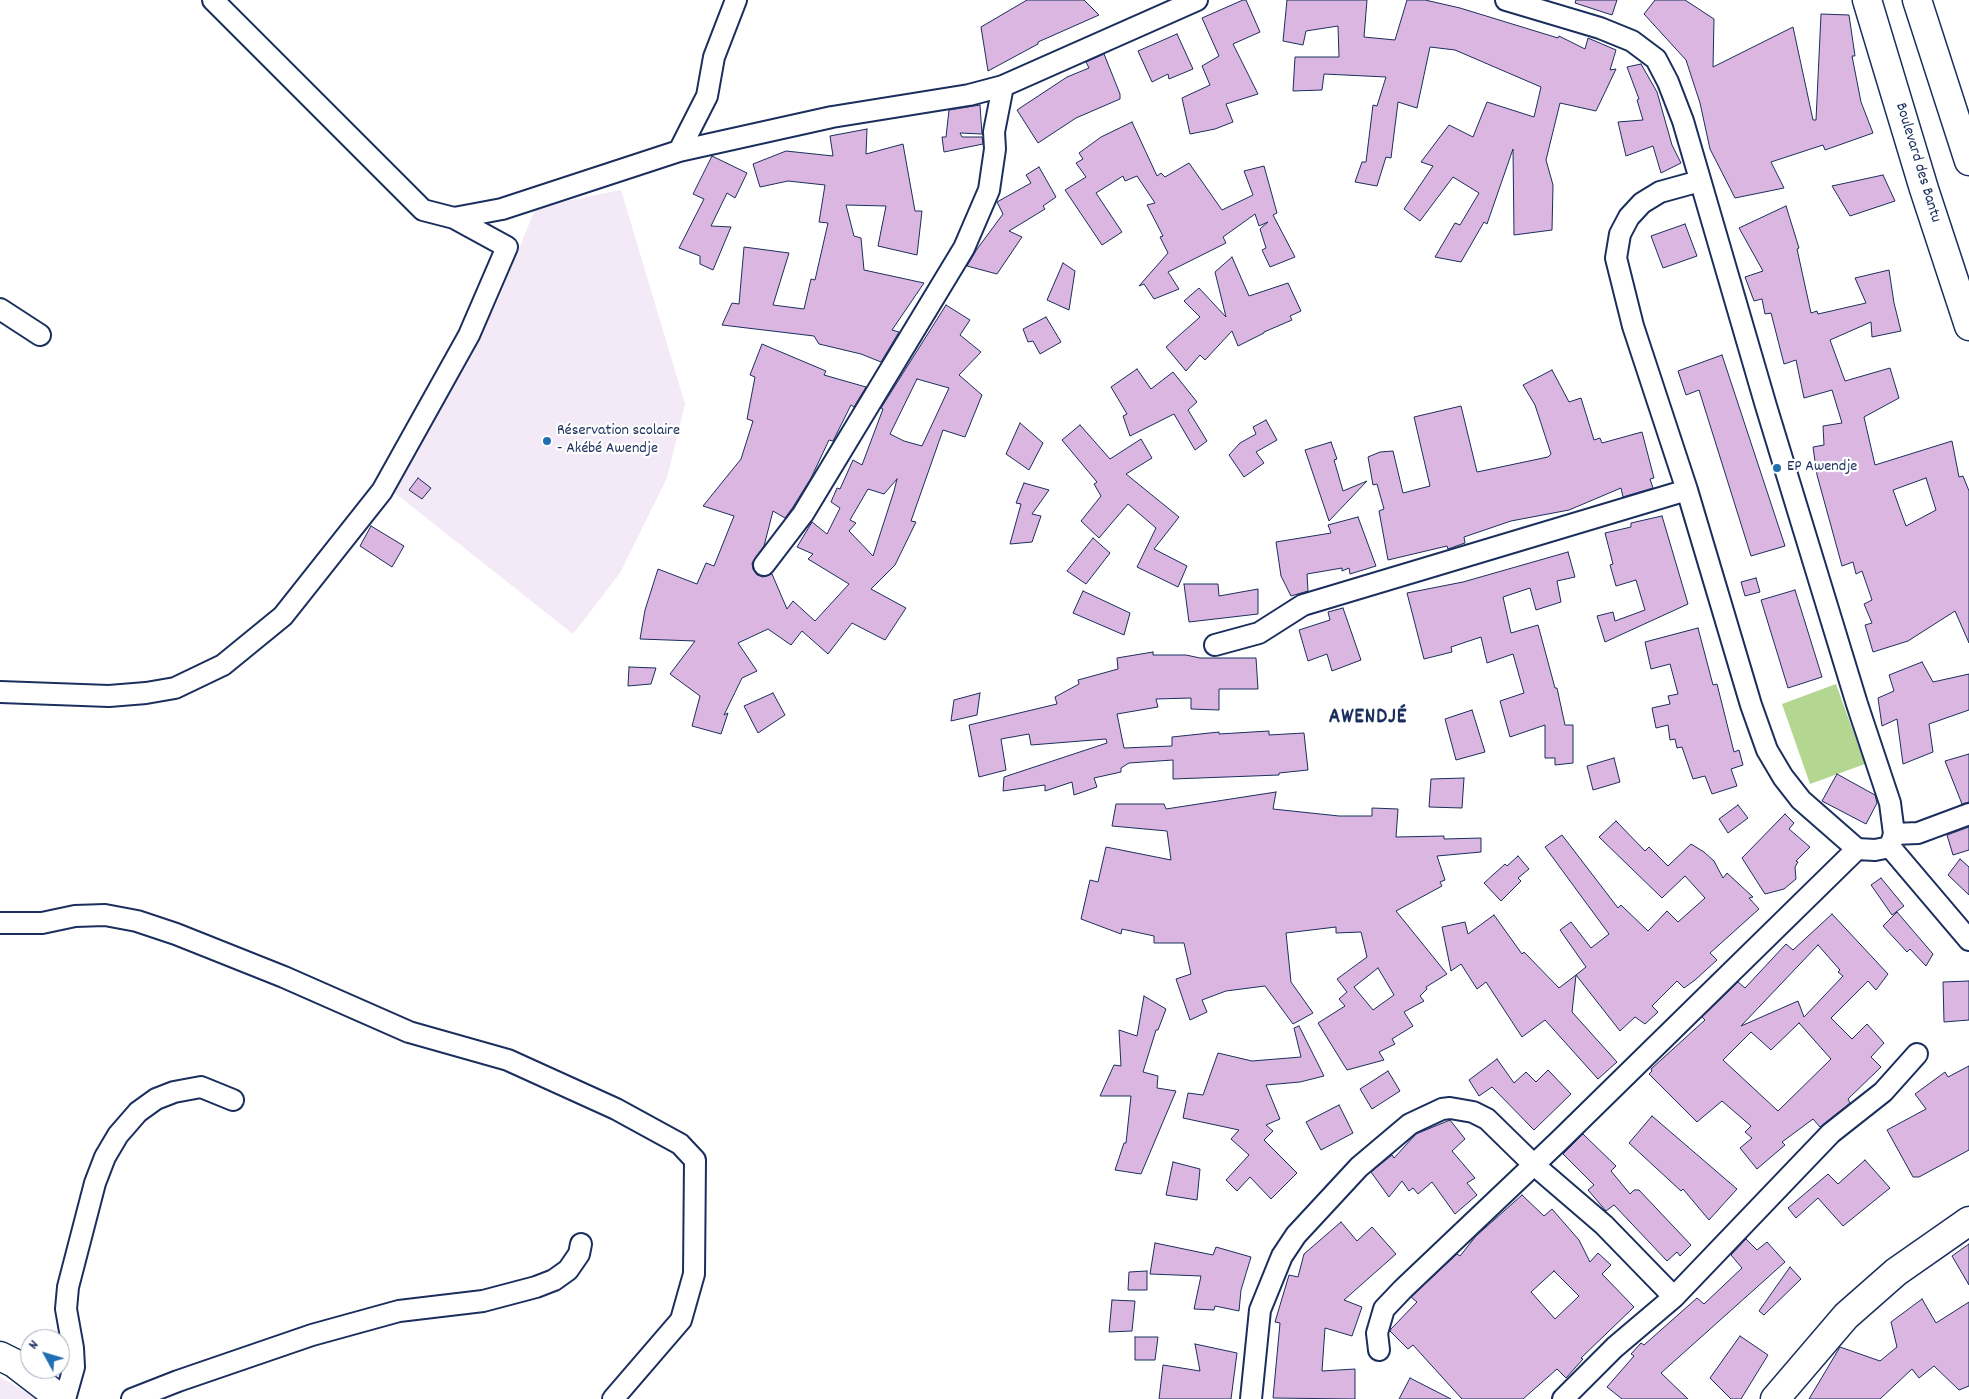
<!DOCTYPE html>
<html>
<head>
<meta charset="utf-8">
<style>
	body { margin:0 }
	#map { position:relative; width:1969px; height:1399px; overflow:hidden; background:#fff; font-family:Dekko,sans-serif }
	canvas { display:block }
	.north { position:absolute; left:20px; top:1329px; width:50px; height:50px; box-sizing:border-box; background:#fff; border:1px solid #a4acbf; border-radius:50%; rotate:309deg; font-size:14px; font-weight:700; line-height:20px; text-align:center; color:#1b2f5e }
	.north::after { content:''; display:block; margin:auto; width:18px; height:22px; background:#1f6fb2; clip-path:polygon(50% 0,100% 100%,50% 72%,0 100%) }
</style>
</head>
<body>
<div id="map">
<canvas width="1969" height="1399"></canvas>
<div class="north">N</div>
</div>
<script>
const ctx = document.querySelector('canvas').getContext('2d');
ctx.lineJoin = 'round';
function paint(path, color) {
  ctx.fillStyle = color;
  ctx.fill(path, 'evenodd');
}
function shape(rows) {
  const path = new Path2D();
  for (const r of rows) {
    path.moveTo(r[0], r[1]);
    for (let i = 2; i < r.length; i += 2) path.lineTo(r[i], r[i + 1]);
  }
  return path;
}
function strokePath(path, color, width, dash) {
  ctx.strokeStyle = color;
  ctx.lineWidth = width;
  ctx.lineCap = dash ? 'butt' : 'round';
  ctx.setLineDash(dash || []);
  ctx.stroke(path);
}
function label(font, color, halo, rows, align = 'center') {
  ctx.font = font + ' Dekko,sans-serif';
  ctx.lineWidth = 4.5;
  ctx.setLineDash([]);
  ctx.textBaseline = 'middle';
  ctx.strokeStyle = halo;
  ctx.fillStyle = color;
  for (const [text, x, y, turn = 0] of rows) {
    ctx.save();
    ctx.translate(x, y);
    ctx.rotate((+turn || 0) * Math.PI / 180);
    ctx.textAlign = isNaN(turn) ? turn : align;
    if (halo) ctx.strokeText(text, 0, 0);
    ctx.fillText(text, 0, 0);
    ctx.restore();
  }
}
const built = shape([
	[621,190,685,404,667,478,620,573,573,634,391,490,496,305,536,207],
	[0,1377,13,1384,37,1399,0,1399]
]);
const green = shape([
	[1836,684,1865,764,1810,784,1782,704]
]);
const building = shape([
	[1027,0,1084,0,1099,15,1038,42,1038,44,988,71,981,27,1027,0],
	[1243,0,1246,0,1260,32,1233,44,1258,94,1226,104,1233,122,1215,129,1190,134,1182,98,1210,85,1202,66,1219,56,1202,18,1243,0],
	[1287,0,1367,0,1364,37,1395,40,1407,0,1425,0,1460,8,1558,38,1559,36,1585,49,1588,38,1616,50,1610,70,1616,69,1596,111,1560,103,1546,160,1553,185,1552,230,1514,235,1513,149,1487,224,1484,222,1461,262,1435,257,1455,223,1460,225,1479,193,1453,177,1420,221,1404,209,1433,166,1421,162,1449,125,1473,137,1487,102,1534,117,1541,87,1455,50,1430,47,1417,108,1398,102,1391,158,1386,157,1377,186,1355,182,1362,162,1366,162,1373,105,1377,106,1386,77,1324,74,1322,90,1293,91,1295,57,1339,57,1338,26,1306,31,1303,45,1283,41,1287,0],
	[1576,0,1617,0,1612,15,1575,3,1576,0],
	[1655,0,1685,0,1714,19,1713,67,1793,27,1813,120,1816,120,1821,14,1849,15,1855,56,1852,56,1861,102,1873,133,1825,150,1823,145,1771,162,1784,188,1735,198,1710,149,1700,103,1686,60,1644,14,1655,0],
	[1177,34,1193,69,1169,79,1168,74,1152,82,1138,51,1177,34],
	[1104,54,1120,94,1120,99,1076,118,1038,143,1017,110,1067,77,1089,68,1086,62,1104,54],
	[1641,64,1657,92,1672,145,1681,163,1661,173,1653,146,1626,156,1618,122,1643,120,1637,100,1639,99,1627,67,1641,64],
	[980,105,982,134,960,133,962,137,982,137,983,144,944,152,942,137,946,137,949,110,980,105],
	[1132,122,1157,176,1161,173,1165,177,1189,163,1222,210,1253,195,1244,171,1264,166,1277,213,1273,215,1295,257,1270,267,1262,250,1266,248,1260,229,1268,222,1259,226,1255,214,1223,237,1226,243,1168,272,1179,289,1154,299,1144,284,1139,286,1168,253,1160,237,1163,236,1147,205,1155,203,1137,176,1125,181,1123,176,1096,193,1122,232,1102,245,1065,190,1086,177,1076,163,1083,159,1079,153,1101,137,1132,122],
	[867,129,866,154,903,144,915,211,922,211,917,255,878,246,886,206,846,205,854,236,861,238,864,270,924,283,892,330,899,332,881,362,861,354,819,344,814,336,722,325,732,303,739,304,744,247,789,253,773,305,804,309,811,279,815,280,828,223,819,222,825,185,788,181,760,187,753,164,786,151,833,156,830,136,867,129],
	[712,156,747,173,735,198,727,193,711,226,731,227,713,270,700,264,700,256,679,248,704,199,693,194,712,156],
	[1039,167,1056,197,1043,206,1045,209,1009,231,1022,237,997,274,967,266,977,249,1003,214,997,202,1031,183,1026,175,1039,167],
	[1883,175,1895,201,1850,216,1832,186,1883,175],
	[1786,206,1799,248,1797,249,1811,313,1817,311,1818,314,1866,303,1855,278,1889,270,1894,303,1901,331,1872,337,1871,322,1830,340,1845,381,1890,368,1899,398,1864,417,1875,465,1952,441,1959,477,1963,476,1969,491,1969,643,1955,611,1908,641,1873,652,1865,625,1872,623,1864,604,1872,600,1862,571,1856,574,1853,562,1842,566,1817,475,1813,447,1824,445,1823,426,1842,423,1832,390,1804,398,1796,360,1784,364,1771,313,1765,314,1762,299,1754,301,1745,277,1763,271,1739,228,1786,206],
	[1926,478,1936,510,1906,526,1893,490,1926,478],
	[1685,224,1697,256,1663,268,1651,236,1685,224],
	[1232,257,1249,296,1288,283,1301,311,1290,316,1292,320,1264,332,1264,333,1238,346,1232,331,1205,360,1200,355,1186,371,1166,347,1200,317,1184,301,1199,288,1226,317,1215,272,1232,257],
	[1063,263,1075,271,1069,310,1047,300,1063,263],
	[946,305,970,320,960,335,981,352,959,375,982,395,965,437,943,430,911,521,916,522,895,565,871,589,906,608,885,640,852,623,828,654,802,631,791,645,768,629,738,643,757,671,742,678,724,715,728,713,721,734,692,726,700,696,670,674,695,641,640,639,645,610,658,569,697,584,706,563,714,566,734,516,703,506,741,459,753,421,747,419,755,377,750,375,762,344,826,371,824,375,866,387,854,407,851,405,833,441,829,440,811,478,793,507,785,518,773,511,764,546,752,563,753,569,757,575,763,577,772,574,787,609,793,601,815,621,849,584,808,559,813,554,797,547,812,522,827,534,840,508,831,502,837,488,840,489,853,460,862,465,883,409,881,408,946,305],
	[917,379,949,388,922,446,904,441,890,434,917,379],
	[897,479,894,491,873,556,849,531,856,523,850,520,868,489,884,494,897,479],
	[1046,317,1061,342,1040,354,1033,341,1028,342,1023,329,1046,317],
	[1722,355,1785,546,1751,556,1699,390,1686,395,1678,371,1722,355],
	[1137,369,1151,389,1173,372,1197,402,1188,410,1207,441,1195,450,1174,414,1130,436,1123,416,1127,414,1111,387,1137,369],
	[1552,370,1569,402,1581,398,1594,440,1600,438,1602,443,1642,432,1654,478,1650,479,1653,488,1623,497,1621,488,1569,510,1511,521,1464,537,1465,543,1448,549,1447,546,1388,560,1379,511,1384,509,1377,484,1373,485,1368,457,1380,452,1393,451,1403,493,1430,486,1414,417,1461,406,1477,472,1548,457,1551,454,1535,405,1523,385,1552,370],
	[1266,420,1277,440,1256,452,1264,463,1244,477,1229,455,1240,443,1256,434,1253,427,1266,420],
	[1020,423,1043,443,1029,470,1006,454,1020,423],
	[1080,425,1110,459,1141,439,1152,458,1126,474,1179,517,1154,549,1187,566,1178,587,1137,567,1156,528,1128,504,1099,538,1081,521,1101,496,1094,484,1097,482,1062,440,1080,425],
	[1331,442,1337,459,1334,460,1343,491,1367,481,1329,521,1305,450,1331,442],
	[418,478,431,488,422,499,409,490,418,478],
	[1024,483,1049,490,1032,514,1041,516,1032,542,1010,544,1021,504,1016,503,1024,483],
	[1662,516,1688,604,1605,642,1597,616,1613,612,1615,621,1645,610,1636,580,1616,586,1610,565,1613,564,1605,533,1631,527,1631,523,1662,516],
	[1358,517,1376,566,1350,574,1349,568,1342,571,1342,568,1307,574,1308,591,1291,596,1281,576,1276,542,1331,533,1328,525,1358,517],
	[371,526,404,546,392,567,360,546,371,526],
	[1093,538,1110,553,1086,584,1067,571,1093,538],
	[1568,552,1575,577,1557,581,1561,602,1536,610,1530,588,1503,597,1511,633,1538,625,1555,688,1557,688,1565,725,1573,725,1573,763,1555,765,1555,758,1545,758,1545,725,1510,737,1500,701,1524,693,1513,654,1487,663,1481,637,1451,647,1452,652,1424,659,1407,593,1463,582,1568,552],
	[1756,578,1760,592,1745,596,1741,582,1756,578],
	[1184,584,1218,584,1219,596,1258,589,1258,614,1189,622,1184,584],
	[1795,590,1822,677,1788,688,1761,600,1795,590],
	[1083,591,1130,613,1124,635,1073,613,1083,591],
	[1343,608,1361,660,1332,671,1327,654,1308,661,1299,630,1330,620,1328,612,1343,608],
	[1698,628,1713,685,1717,684,1734,752,1739,750,1743,765,1731,769,1737,786,1712,794,1705,776,1693,779,1682,747,1677,748,1675,739,1670,740,1668,725,1656,728,1652,708,1670,704,1668,696,1678,694,1670,664,1651,669,1645,642,1698,628],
	[1153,652,1153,655,1186,655,1200,658,1256,658,1258,689,1219,689,1219,710,1191,709,1191,698,1156,699,1158,707,1117,714,1124,748,1172,746,1172,737,1219,732,1219,734,1269,731,1269,735,1304,733,1308,770,1279,773,1279,775,1173,779,1173,760,1129,763,1121,768,1121,772,1094,778,1097,787,1074,795,1072,782,1045,791,1045,785,1003,791,1004,777,1107,743,1106,739,1031,745,1029,734,1001,739,1006,770,979,777,969,725,1057,704,1055,697,1079,684,1078,680,1118,669,1117,658,1153,652],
	[1922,662,1933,682,1969,674,1969,710,1929,724,1933,752,1903,764,1897,719,1882,726,1878,698,1894,691,1889,675,1922,662],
	[629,667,656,668,651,684,628,686,629,667],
	[773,693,785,715,758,733,744,706,773,693],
	[980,693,977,715,951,721,954,700,980,693],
	[1472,710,1485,752,1456,760,1445,719,1472,710],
	[1969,754,1969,802,1962,804,1945,761,1969,754],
	[1614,758,1620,782,1593,790,1587,766,1614,758],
	[1837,774,1875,795,1877,803,1866,824,1822,801,1837,774],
	[1464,778,1462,808,1429,807,1431,779,1464,778],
	[1276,792,1273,809,1339,816,1372,816,1372,808,1398,809,1396,837,1444,836,1444,839,1481,838,1481,852,1437,856,1445,880,1440,882,1442,886,1396,911,1447,974,1426,987,1427,989,1420,996,1424,1001,1404,1012,1413,1026,1392,1039,1395,1044,1379,1052,1384,1060,1347,1070,1318,1023,1345,1006,1339,999,1347,992,1337,979,1367,957,1361,932,1336,933,1336,927,1286,933,1291,982,1313,1013,1293,1024,1265,986,1226,991,1202,1000,1207,1012,1190,1020,1176,979,1191,974,1184,943,1154,943,1154,936,1122,929,1121,934,1081,919,1090,880,1098,882,1106,847,1171,860,1167,831,1112,826,1116,804,1164,804,1166,809,1276,792],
	[1378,968,1394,995,1373,1010,1354,987,1378,968],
	[1738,805,1748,818,1728,833,1719,819,1738,805],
	[1785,814,1794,823,1789,829,1810,847,1796,861,1798,862,1795,867,1796,879,1784,889,1765,894,1742,858,1785,814],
	[1616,821,1645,851,1649,847,1668,866,1691,844,1704,852,1714,861,1723,878,1727,873,1753,897,1749,898,1759,909,1710,953,1717,960,1695,980,1684,988,1677,981,1652,1006,1658,1012,1645,1024,1635,1017,1620,1031,1576,975,1586,967,1560,930,1571,922,1591,948,1609,934,1545,847,1562,835,1618,908,1621,905,1648,931,1667,911,1678,922,1705,898,1685,876,1662,898,1599,837,1616,821],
	[1969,827,1969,850,1953,855,1947,835,1969,827],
	[1518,856,1529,869,1518,878,1521,881,1501,901,1484,883,1505,864,1507,866,1518,856],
	[1960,859,1969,867,1969,895,1948,875,1960,859],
	[1881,878,1904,906,1892,915,1871,885,1881,878],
	[1897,912,1933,954,1926,966,1910,949,1907,952,1883,926,1897,912],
	[1832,914,1888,974,1876,990,1868,981,1831,1018,1852,1039,1867,1024,1884,1043,1871,1057,1881,1067,1848,1099,1850,1103,1820,1127,1813,1119,1782,1142,1785,1145,1757,1169,1740,1148,1752,1138,1745,1132,1751,1126,1722,1101,1697,1122,1649,1074,1652,1071,1651,1069,1705,1020,1702,1017,1738,982,1745,988,1786,944,1793,950,1832,914],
	[1818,945,1840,970,1838,972,1843,976,1804,1017,1798,1001,1741,1026,1818,945],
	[1799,1023,1831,1059,1778,1111,1723,1060,1751,1032,1771,1050,1799,1023],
	[1494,915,1522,954,1524,952,1559,988,1576,975,1572,1012,1617,1062,1598,1079,1545,1020,1522,1037,1486,982,1477,989,1461,964,1451,971,1442,927,1465,922,1468,934,1494,915],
	[1969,981,1969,1020,1944,1022,1943,982,1969,981],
	[1144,996,1166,1009,1158,1030,1156,1030,1143,1072,1158,1076,1157,1088,1176,1091,1141,1174,1115,1170,1124,1143,1126,1143,1131,1096,1100,1096,1114,1065,1121,1066,1119,1030,1137,1036,1144,996],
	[1299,1026,1324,1076,1300,1082,1266,1085,1280,1119,1266,1125,1273,1131,1264,1140,1297,1173,1271,1199,1250,1177,1237,1191,1226,1180,1249,1155,1231,1139,1239,1130,1183,1118,1188,1093,1203,1095,1218,1053,1252,1061,1301,1057,1294,1028,1299,1026],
	[1497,1059,1514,1083,1526,1072,1536,1082,1548,1070,1571,1094,1534,1130,1492,1087,1479,1096,1469,1080,1497,1059],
	[1969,1066,1969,1150,1919,1177,1913,1177,1887,1130,1926,1109,1915,1094,1945,1072,1948,1077,1969,1066],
	[1388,1071,1400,1091,1372,1109,1360,1089,1388,1071],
	[1339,1105,1353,1133,1321,1150,1306,1122,1339,1105],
	[1652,1116,1737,1189,1709,1220,1683,1189,1681,1191,1629,1143,1652,1116],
	[1450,1120,1465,1139,1452,1151,1475,1178,1467,1183,1477,1195,1455,1214,1432,1182,1418,1194,1413,1188,1409,1191,1402,1181,1389,1197,1371,1172,1392,1155,1394,1158,1416,1134,1450,1120],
	[1583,1134,1616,1166,1611,1171,1630,1194,1634,1190,1639,1190,1691,1245,1680,1256,1677,1252,1667,1261,1614,1205,1606,1211,1588,1190,1594,1185,1563,1154,1583,1134],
	[1865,1160,1890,1188,1843,1226,1818,1198,1796,1218,1788,1208,1828,1174,1838,1184,1865,1160],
	[1173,1162,1200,1169,1197,1200,1166,1195,1173,1162],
	[1522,1195,1544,1216,1552,1209,1579,1240,1590,1262,1598,1253,1611,1265,1602,1274,1634,1307,1581,1358,1583,1359,1566,1378,1557,1369,1523,1399,1462,1399,1413,1345,1408,1349,1390,1331,1391,1329,1417,1302,1411,1297,1457,1254,1460,1256,1476,1236,1522,1195],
	[1554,1271,1579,1296,1555,1319,1531,1292,1554,1271],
	[1341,1222,1357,1241,1372,1227,1396,1254,1344,1300,1362,1307,1352,1336,1325,1328,1322,1371,1355,1369,1355,1399,1273,1398,1280,1323,1275,1322,1289,1275,1298,1277,1304,1254,1341,1222],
	[1746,1239,1757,1250,1767,1242,1785,1262,1661,1373,1688,1399,1622,1399,1607,1387,1634,1356,1631,1354,1641,1343,1644,1345,1697,1298,1704,1304,1742,1268,1731,1255,1746,1239],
	[1155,1243,1213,1255,1216,1247,1251,1257,1241,1290,1239,1311,1215,1306,1214,1310,1194,1309,1201,1276,1150,1274,1155,1243],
	[1969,1244,1969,1285,1952,1256,1969,1244],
	[1790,1267,1801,1279,1764,1315,1759,1311,1790,1267],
	[1147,1271,1147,1290,1128,1290,1129,1272,1147,1271],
	[1922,1299,1936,1323,1969,1302,1969,1386,1959,1390,1934,1366,1919,1378,1912,1369,1880,1399,1809,1399,1840,1347,1880,1361,1897,1347,1891,1322,1922,1299],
	[1112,1300,1135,1301,1132,1331,1109,1332,1112,1300],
	[1740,1336,1768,1355,1741,1399,1731,1399,1710,1378,1740,1336],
	[1135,1337,1158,1337,1155,1360,1135,1360,1135,1337],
	[1195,1344,1237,1353,1231,1399,1159,1399,1163,1365,1200,1371,1195,1344],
	[1410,1378,1451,1399,1399,1399,1410,1378]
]);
const street = shape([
	[213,0,423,210,454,218,502,209,679,151,832,117,969,95,1003,86,1197,0],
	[1506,0,1600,28,1632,41,1656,59,1668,82,1683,121,1766,406,1857,704,1890,803,1894,834,1890,847],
	[679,151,707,96,714,57,736,0],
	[1700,181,1660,192,1642,203,1629,217,1620,234,1616,258,1633,326,1687,490,1751,705,1767,750,1783,777,1801,800,1857,849,1875,850,1890,847],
	[0,309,40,335],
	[764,565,803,514,964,248,989,190,995,149,994,132,1003,86],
	[1215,645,1259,633,1303,605,1687,490],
	[0,692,109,696,146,693,175,688,223,665,283,616,382,491,469,335,507,247,454,218],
	[1894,834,1918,833,1969,814],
	[1890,847,1969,940],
	[0,923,42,923,75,916,105,915,137,921,176,934,284,977,409,1032,508,1060,616,1109,680,1144,695,1160,694,1274,681,1320,613,1399],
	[1379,1350,1377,1333,1384,1309,1403,1289,1560,1140,1857,849],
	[65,1399,74,1367,73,1348,66,1309,68,1287,95,1183,105,1157,118,1135,138,1112,156,1099,174,1092,201,1087,233,1100],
	[132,1399,178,1381,312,1335,399,1311,483,1301,536,1287,554,1280,568,1270,579,1254,581,1244],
	[1251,1399,1260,1310,1282,1256,1296,1235,1359,1167,1410,1124,1442,1109,1450,1108,1473,1112,1487,1119,1533,1164,1604,1225,1674,1297],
	[1563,1399,1615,1347,1674,1297,1831,1133,1883,1092,1917,1054]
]);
const secondary = shape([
	[0,1356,14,1363,61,1399],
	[1775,1399,1846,1316,1896,1272,1969,1221]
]);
const highway = shape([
	[1867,0,1924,189,1969,326],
	[1917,0,1969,161]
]);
const markers = [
	[547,441,5,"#1f6fb2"],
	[1777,468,5,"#1f6fb2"]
];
const streetNames = [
	["Boulevard des Bantu",1917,163,73]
];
const poiNames = [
	["Réservation scolaire",557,432],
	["- Akébé Awendje",557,450],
	["EP Awendje",1787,468]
];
const districtNames = [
	["AWENDJÉ",1368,719]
];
paint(built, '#f4e9f6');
paint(green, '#b3d791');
paint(building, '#dab6e0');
strokePath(building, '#1b2f5e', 1);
strokePath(street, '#1b2f5e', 24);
strokePath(secondary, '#1b2f5e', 31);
strokePath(highway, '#1b2f5e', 31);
strokePath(street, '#fff', 20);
strokePath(secondary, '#fff', 28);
strokePath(highway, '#fff', 28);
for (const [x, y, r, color] of markers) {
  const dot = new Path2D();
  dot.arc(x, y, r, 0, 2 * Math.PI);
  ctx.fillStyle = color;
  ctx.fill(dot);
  strokePath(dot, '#fff', 2);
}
label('16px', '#1b2f5e', '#fff', streetNames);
label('16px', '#1b2f5e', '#fff', poiNames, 'left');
ctx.letterSpacing = '1px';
label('bold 21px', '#1b2f5e', '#fff', districtNames);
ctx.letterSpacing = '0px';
</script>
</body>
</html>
